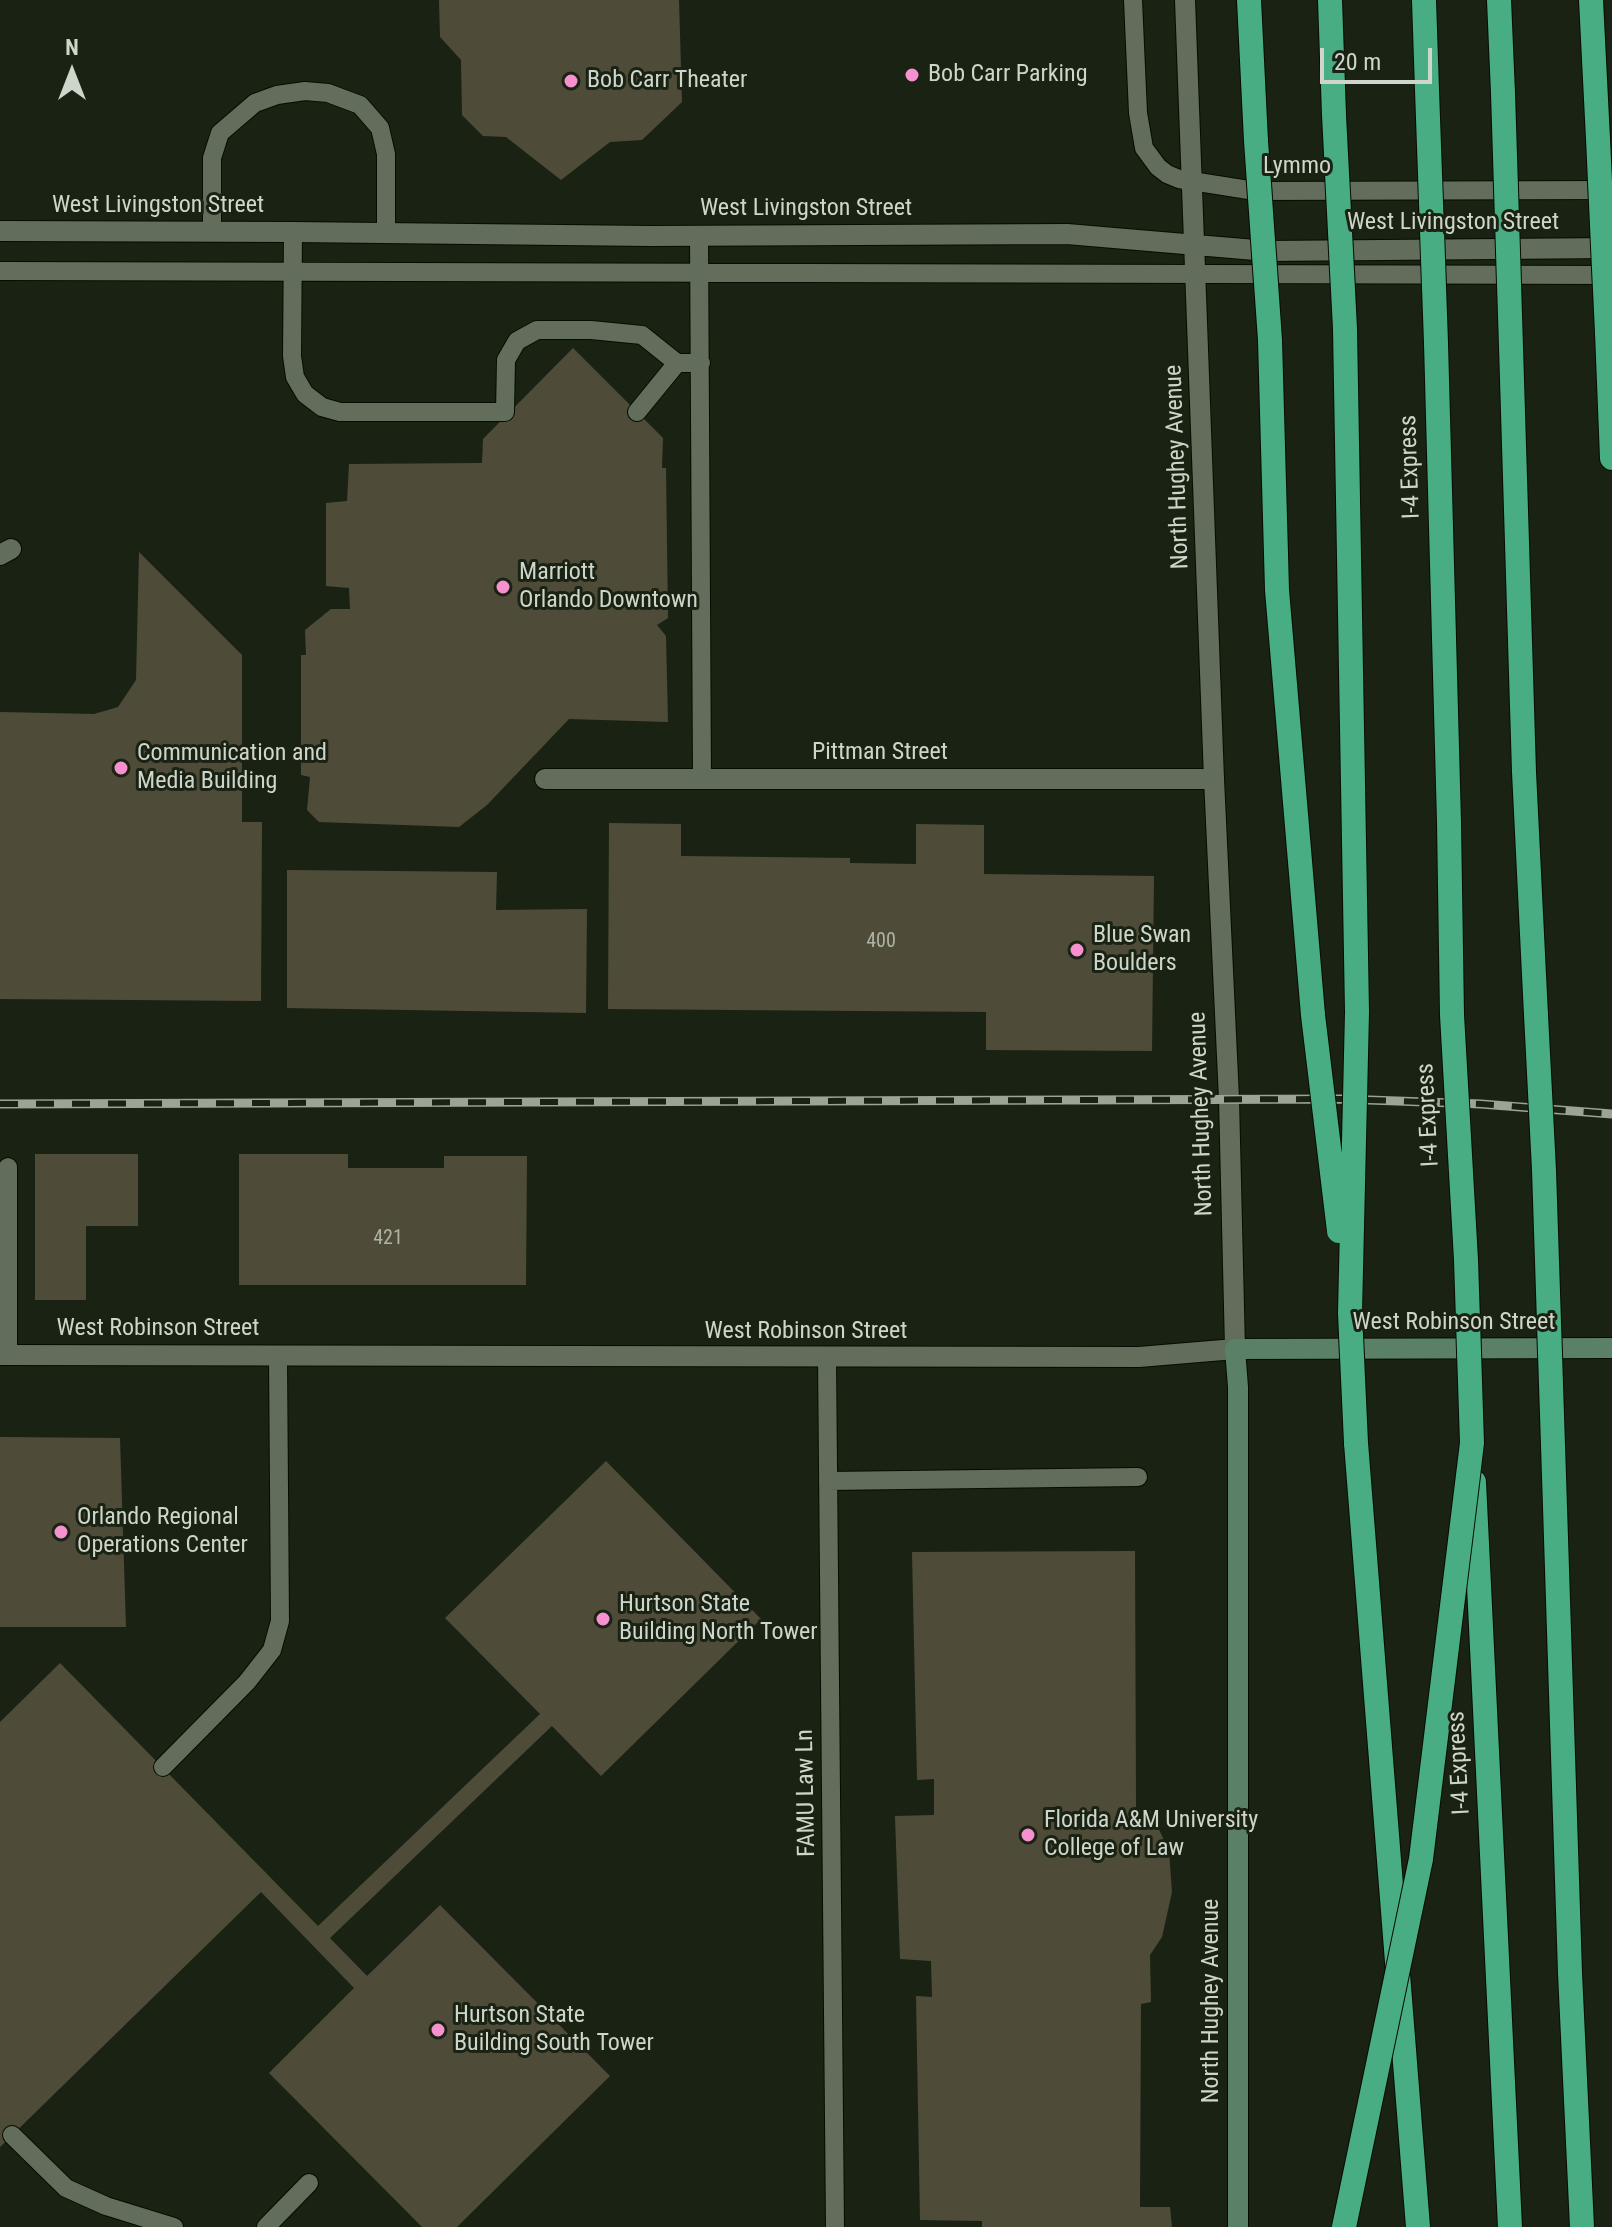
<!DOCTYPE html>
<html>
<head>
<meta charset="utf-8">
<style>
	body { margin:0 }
	#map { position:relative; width:1612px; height:2227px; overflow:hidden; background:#1a2313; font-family:"Roboto Condensed",sans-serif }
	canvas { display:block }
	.north { position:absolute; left:32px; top:32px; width:80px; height:80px; -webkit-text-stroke:6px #1a2313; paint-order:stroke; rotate:0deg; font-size:22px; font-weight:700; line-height:32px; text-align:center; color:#ced5ca }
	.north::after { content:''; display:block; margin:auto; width:28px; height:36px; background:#ced5ca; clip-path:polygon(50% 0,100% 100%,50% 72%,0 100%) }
	.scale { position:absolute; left:1320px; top:48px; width:112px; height:36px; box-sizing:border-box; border:4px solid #ced5ca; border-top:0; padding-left:10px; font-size:24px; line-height:28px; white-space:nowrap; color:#ced5ca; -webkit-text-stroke:6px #1a2313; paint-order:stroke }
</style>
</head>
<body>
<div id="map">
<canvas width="1612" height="2227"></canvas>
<div class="north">N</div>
<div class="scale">20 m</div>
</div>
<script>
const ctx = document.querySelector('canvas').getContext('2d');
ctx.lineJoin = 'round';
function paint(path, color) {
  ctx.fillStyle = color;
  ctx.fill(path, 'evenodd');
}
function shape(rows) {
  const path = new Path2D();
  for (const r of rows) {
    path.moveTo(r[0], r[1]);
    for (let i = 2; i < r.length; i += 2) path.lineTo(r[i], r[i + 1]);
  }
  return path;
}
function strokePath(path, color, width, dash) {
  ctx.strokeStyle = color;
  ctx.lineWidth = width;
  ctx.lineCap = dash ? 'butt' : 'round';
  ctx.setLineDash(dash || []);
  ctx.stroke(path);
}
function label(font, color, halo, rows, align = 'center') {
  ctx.font = font + ' "Roboto Condensed",sans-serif';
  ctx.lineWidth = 6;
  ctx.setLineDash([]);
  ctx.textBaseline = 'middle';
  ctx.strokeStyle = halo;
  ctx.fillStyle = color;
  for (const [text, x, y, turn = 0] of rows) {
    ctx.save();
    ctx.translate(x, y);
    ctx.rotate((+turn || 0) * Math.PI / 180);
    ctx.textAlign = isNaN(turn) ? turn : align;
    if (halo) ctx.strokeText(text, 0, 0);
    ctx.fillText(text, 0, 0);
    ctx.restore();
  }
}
const building = shape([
	[439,0,679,0,682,102,642,140,610,142,561,180,506,137,483,136,462,115,461,60,440,37],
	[573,348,663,438,662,468,666,468,668,618,657,625,666,636,668,722,569,719,487,805,459,827,319,822,307,810,310,777,301,775,301,655,306,655,305,630,331,609,350,609,349,588,326,586,326,503,347,501,349,464,482,463,483,439],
	[139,552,242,655,242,822,262,822,261,1001,0,999,0,712,94,714,118,707,136,680],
	[609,823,681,824,681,856,850,858,850,863,916,864,916,824,984,825,984,874,1154,876,1152,1051,986,1050,986,1012,608,1009],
	[287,870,497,872,496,910,587,909,586,1013,287,1008],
	[35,1154,138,1154,138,1226,86,1226,86,1300,35,1300],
	[239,1154,348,1154,348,1168,444,1168,444,1156,527,1156,526,1285,239,1285],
	[0,1437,120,1438,126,1627,0,1627],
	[606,1461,761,1619,601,1776,552,1726,330,1938,367,1976,440,1905,610,2076,457,2227,422,2227,269,2073,354,1988,261,1892,0,2147,0,1722,60,1663,318,1926,540,1714,445,1618],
	[1135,1551,1136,1810,1150,1810,1169,1851,1172,1892,1162,1937,1150,1955,1151,2002,1141,2004,1140,2207,1170,2207,1172,2227,982,2227,982,2221,920,2220,916,1996,932,1997,931,1961,900,1959,895,1816,934,1815,934,1779,917,1780,912,1552]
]);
const service = shape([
	[1133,0,1138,113,1144,148,1158,167,1167,174,1179,179,1255,191,1610,190],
	[212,232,212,158,220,133,255,103,277,95,305,91,328,93,360,105,380,128,386,154,386,233],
	[293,232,292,356,295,377,305,394,322,407,340,412,505,412,506,360,517,341,537,330,591,330,642,335,677,363,701,363],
	[699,236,702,779],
	[0,271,1612,275],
	[637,412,677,363],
	[8,1167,8,1355],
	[827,1358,835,2227],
	[828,1481,1138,1477],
	[163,1767,247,1682,272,1650,280,1621,278,1356],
	[12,2135,66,2188,106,2206,174,2227],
	[266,2227,309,2183]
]);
const minor = shape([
	[0,555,11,549],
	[545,779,1214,779]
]);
const tertiary = shape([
	[0,231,293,232,650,236,1067,234,1267,251,1612,248],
	[0,1355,1139,1357,1235,1349,1229,1099,1214,779,1185,0]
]);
const secondary = shape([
	[1238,2227,1238,1387,1235,1349,1612,1348]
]);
const motorway = shape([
	[1249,0,1256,141],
	[1330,0,1334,115],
	[1424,0,1427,90],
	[1499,0,1503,93],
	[1591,0,1598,139],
	[1345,329,1357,1012],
	[1607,333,1612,458],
	[1270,340,1277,590,1313,1015],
	[1436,343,1449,822,1452,1015],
	[1511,347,1524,772,1536,1015],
	[1356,1443,1418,2227],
	[1553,1445,1570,1973,1582,2227],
	[1474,1482,1510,2227]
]);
const rail = shape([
	[0,1104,1341,1099,1481,1104,1612,1114]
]);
const motorwayBridge = shape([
	[1427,90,1436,343],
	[1503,93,1511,347],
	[1334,115,1345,329],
	[1598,139,1607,333],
	[1256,141,1270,340],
	[1313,1015,1339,1231],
	[1536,1015,1544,1170,1553,1445],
	[1356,1443,1350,1313,1357,1012],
	[1344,2227,1421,1859,1472,1443,1466,1260,1452,1015]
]);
const markers = [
	[912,75,8,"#f790ce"],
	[571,81,8,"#f790ce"],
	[503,587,8,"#f790ce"],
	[121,768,8,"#f790ce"],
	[1077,950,8,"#f790ce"],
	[61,1532,8,"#f790ce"],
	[603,1619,8,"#f790ce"],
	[1028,1835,8,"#f790ce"],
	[438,2030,8,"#f790ce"]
];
const numberNames = [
	["400",881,942],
	["421",388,1239]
];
const poiNames = [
	["Bob Carr Parking",928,75],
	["Bob Carr Theater",587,81],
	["Marriott",519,573],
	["Orlando Downtown",519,601],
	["Communication and",137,754],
	["Media Building",137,782],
	["Blue Swan",1093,936],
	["Boulders",1093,964],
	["Orlando Regional",77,1518],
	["Operations Center",77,1546],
	["Hurtson State",619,1605],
	["Building North Tower",619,1633],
	["Florida A&M University",1044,1821],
	["College of Law",1044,1849],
	["Hurtson State",454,2016],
	["Building South Tower",454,2044]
];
const streetNames = [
	["Lymmo",1297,167],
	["West Livingston Street",158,206],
	["West Livingston Street",806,209],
	["West Livingston Street",1453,223],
	["North Hughey Avenue",1178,467,-92],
	["I-4 Express",1411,467,-92],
	["Pittman Street",880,753],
	["North Hughey Avenue",1202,1114,-92],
	["I-4 Express",1429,1115,-93],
	["West Robinson Street",1454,1323],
	["West Robinson Street",158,1329],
	["West Robinson Street",806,1332],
	["I-4 Express",1460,1763,-93],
	["FAMU Law Ln",807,1793,-91],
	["North Hughey Avenue",1212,2001,-90]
];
paint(building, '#4e4c38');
strokePath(service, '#050c01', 20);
strokePath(minor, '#050c01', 22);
strokePath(tertiary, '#050c01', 22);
strokePath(secondary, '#050c01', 22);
strokePath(motorway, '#050c01', 26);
strokePath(service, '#626d5b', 18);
strokePath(minor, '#626d5b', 20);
strokePath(tertiary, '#626d5b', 20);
strokePath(secondary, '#5a8067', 20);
strokePath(motorway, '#48ad83', 24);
strokePath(rail, '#9ca397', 9);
strokePath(rail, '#1a2313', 6, [18]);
strokePath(motorwayBridge, '#050c01', 26, []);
strokePath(motorwayBridge, '#48ad83', 24);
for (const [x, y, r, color] of markers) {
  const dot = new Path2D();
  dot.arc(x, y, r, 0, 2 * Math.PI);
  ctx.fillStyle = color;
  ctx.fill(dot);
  strokePath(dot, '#1a2313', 3);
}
label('20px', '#aeb3a6', null, numberNames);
label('24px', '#ced5ca', '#1a2313', poiNames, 'left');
label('24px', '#ced5ca', '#1a2313', streetNames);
</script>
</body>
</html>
